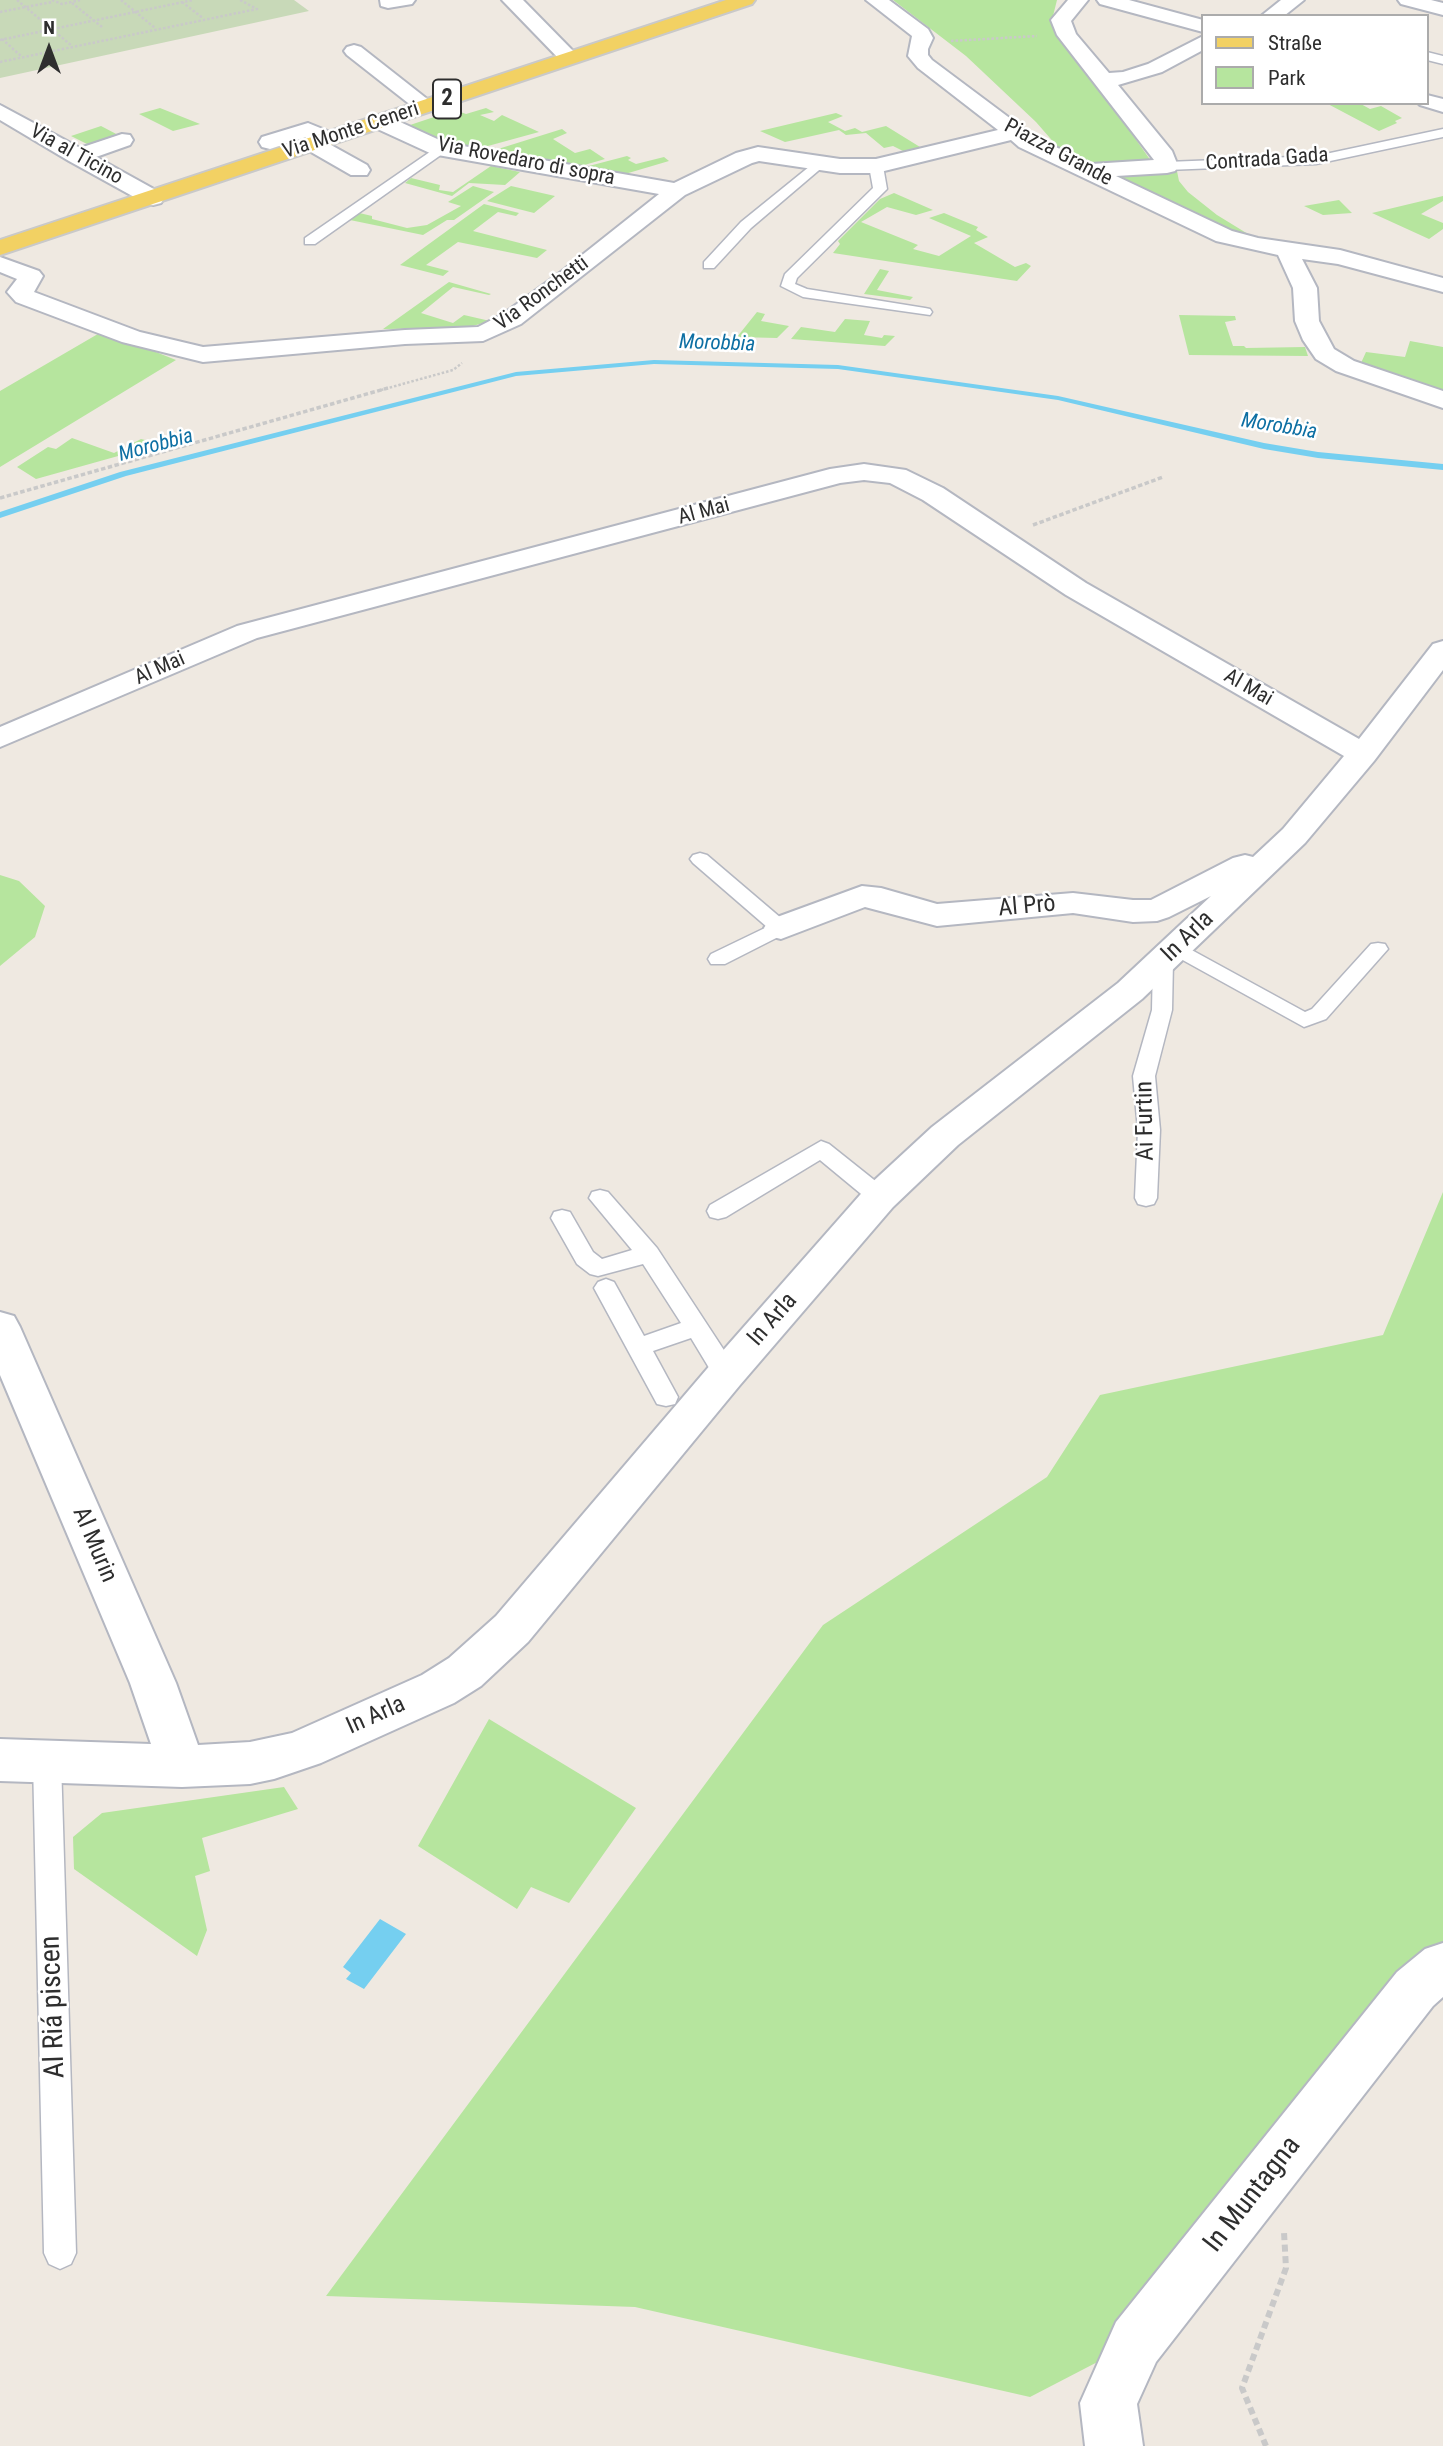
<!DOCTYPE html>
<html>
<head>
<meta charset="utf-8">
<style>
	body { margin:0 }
	#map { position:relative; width:1443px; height:2446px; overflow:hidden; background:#efe9e1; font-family:"Roboto Condensed",sans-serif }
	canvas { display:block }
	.legend { position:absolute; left:1201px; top:14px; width:228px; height:91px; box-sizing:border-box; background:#fff; border:2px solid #ababab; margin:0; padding:9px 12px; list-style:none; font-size:21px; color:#2e2e2e }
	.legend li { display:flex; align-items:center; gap:14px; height:35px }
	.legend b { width:35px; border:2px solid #ababab }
	.north { position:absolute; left:14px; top:14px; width:70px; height:70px; -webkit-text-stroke:5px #fff; paint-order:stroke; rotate:0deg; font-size:19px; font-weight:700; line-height:28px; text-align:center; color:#2e2e2e }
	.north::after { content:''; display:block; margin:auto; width:24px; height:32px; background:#2e2e2e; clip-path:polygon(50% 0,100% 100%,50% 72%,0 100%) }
</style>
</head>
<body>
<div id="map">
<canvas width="1443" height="2446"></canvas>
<ul class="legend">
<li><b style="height:9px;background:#f2d163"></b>Straße</li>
<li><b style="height:19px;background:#b6e59e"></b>Park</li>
</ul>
<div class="north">N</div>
</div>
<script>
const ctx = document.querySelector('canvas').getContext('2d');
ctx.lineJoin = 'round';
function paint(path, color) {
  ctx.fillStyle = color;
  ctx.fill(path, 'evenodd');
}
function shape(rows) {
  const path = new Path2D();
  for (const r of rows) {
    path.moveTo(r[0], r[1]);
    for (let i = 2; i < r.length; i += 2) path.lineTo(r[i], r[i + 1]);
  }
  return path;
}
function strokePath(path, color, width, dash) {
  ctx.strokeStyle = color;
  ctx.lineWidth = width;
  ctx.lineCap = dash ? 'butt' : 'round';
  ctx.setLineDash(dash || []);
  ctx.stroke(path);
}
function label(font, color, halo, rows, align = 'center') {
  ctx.font = font + ' "Roboto Condensed",sans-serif';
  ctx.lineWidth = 5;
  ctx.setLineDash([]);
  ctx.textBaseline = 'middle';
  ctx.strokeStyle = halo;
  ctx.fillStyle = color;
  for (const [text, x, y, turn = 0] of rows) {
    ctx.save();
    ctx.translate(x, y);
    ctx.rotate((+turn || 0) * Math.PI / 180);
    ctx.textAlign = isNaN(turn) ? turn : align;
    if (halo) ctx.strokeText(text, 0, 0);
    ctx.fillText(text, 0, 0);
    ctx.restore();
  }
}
const green = shape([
	[893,0,1057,0,1052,20,1151,161,1094,165,1063,153,1036,122,966,56],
	[1326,103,1359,103,1370,109,1381,106,1402,118,1395,121,1397,123,1379,131],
	[160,108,200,124,173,131,139,114],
	[486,108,494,112,480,115,494,121,502,115,539,132,477,149,449,144,410,125,455,110,466,114],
	[836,113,843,116,828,122,845,131,855,128,862,132,886,126,920,147,905,152,893,146,884,148,866,133,846,135,839,130,785,142,760,131],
	[101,126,122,137,93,147,71,136],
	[562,129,567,133,553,139,575,153,590,149,605,159,581,166,498,149],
	[627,156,631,158,628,160,636,164,664,157,669,161,625,174,585,167],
	[491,166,520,172,505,185,469,183,452,196,405,183,411,178,440,185,439,190,453,192],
	[1177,171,1179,181,1188,192,1217,215,1248,234,1238,234,1116,178,1124,174],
	[473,186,494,192,454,220,447,220,423,235,345,219,355,212,372,216,372,219,407,228,427,225,461,206,448,202],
	[511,186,555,196,534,213,487,201],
	[894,193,933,210,916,215,887,207,861,222,918,245,913,249,939,256,971,236,929,218,944,213,978,227,976,230,988,237,974,243,1015,267,1026,263,1031,266,1017,281,833,253,840,244,838,241,880,199],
	[1443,196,1443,201,1421,214,1443,223,1443,229,1429,239,1372,213],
	[1339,200,1352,213,1323,215,1304,206],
	[484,204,519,213,516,216,498,212,473,231,547,250,537,258,458,242,426,265,449,271,443,276,400,265],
	[880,269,889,271,877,290,913,297,910,300,864,294],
	[449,282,491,294,489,295,453,287,421,313,453,323,464,315,490,321,466,328,383,329],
	[757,312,765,314,761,321,789,326,777,338,737,337],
	[1179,315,1235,316,1236,320,1225,322,1233,346,1244,346,1246,348,1305,347,1308,356,1189,355],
	[845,319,870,321,864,335,882,338,884,335,895,336,885,346,791,339,801,327,835,332],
	[103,331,176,360,0,467,0,391],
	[1410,341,1443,347,1443,391,1361,363,1366,352,1405,357],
	[72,438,114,453,141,439,161,444,36,479,17,467,48,447,56,449],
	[0,875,19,881,45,906,35,937,0,966],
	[1443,1192,1443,1966,1136,2342,1030,2397,635,2307,326,2296,823,1625,1047,1477,1100,1395,1383,1335],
	[489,1719,636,1808,569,1903,531,1887,517,1909,418,1846],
	[284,1787,298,1809,202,1838,210,1871,195,1876,207,1930,197,1956,74,1869,73,1837,102,1813]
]);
const cemetery = shape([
	[0,0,294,0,309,11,0,78]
]);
const water = shape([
	[380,1919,406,1934,364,1989,346,1979,351,1973,343,1967]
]);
const stream = shape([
	[654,360,838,365,1058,396,1264,443,1318,452,1443,464,1443,470,1318,458,1264,449,1058,400,838,369,654,364,516,376,126,476,0,518,0,512,120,472,516,372,654,360]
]);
const pathFar2 = shape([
	[17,0,72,46],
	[52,0,62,4,80,0],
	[121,0,155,28],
	[182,2,203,18],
	[72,3,102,27],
	[0,12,52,2],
	[2,39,22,57],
	[0,40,193,0],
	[951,41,1037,36],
	[0,62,257,9,240,0],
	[381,390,453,370,462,363]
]);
const pathFar1 = shape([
	[0,498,388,388],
	[1033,525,1163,477]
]);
const path = shape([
	[1266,2446,1242,2388,1286,2268,1284,2232]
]);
const service = shape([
	[1427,52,1443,56,1443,64,1427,60,1427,52],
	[1443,129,1443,137,1316,164,1167,170,1160,166,1167,162,1316,156,1443,129],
	[440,145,446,149,445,152,315,244,305,244,305,238,440,145],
	[820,158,825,159,825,165,751,228,714,268,704,268,704,262,741,222,820,158],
	[876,162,883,166,887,189,797,278,795,284,807,289,925,308,930,309,932,312,930,315,803,297,781,286,785,274,873,188,869,166,876,162],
	[700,853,707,855,788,924,791,928,788,932,725,964,711,964,708,959,711,954,767,927,693,863,690,859,693,855,700,853],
	[1177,942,1305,1012,1312,1009,1371,944,1378,943,1385,944,1388,949,1326,1019,1304,1027,1170,953,1167,948,1170,943,1177,942],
	[1163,954,1170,956,1173,961,1172,1010,1155,1076,1160,1130,1157,1198,1154,1204,1146,1206,1138,1204,1135,1198,1138,1130,1133,1076,1152,1010,1153,961,1156,956,1163,954],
	[821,1141,829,1144,888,1191,891,1197,888,1203,880,1205,872,1203,820,1160,726,1217,718,1219,710,1217,707,1211,710,1205,821,1141],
	[600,1190,608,1192,657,1248,735,1367,738,1374,735,1381,726,1383,717,1381,691,1338,653,1351,678,1397,675,1404,666,1406,657,1404,594,1288,598,1282,606,1279,614,1282,644,1336,681,1323,643,1264,598,1276,590,1274,577,1264,551,1218,554,1212,562,1210,570,1212,593,1252,602,1259,632,1250,589,1198,592,1192,600,1190],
	[47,1749,57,1752,61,1761,76,2253,71,2264,60,2269,49,2264,44,2253,33,1761,37,1752,47,1749]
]);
const minor = shape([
	[380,0,415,0,412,4,388,8,381,6,380,0],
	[502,0,523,0,576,54,579,58,576,62,562,62,502,0],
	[866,0,889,0,928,29,933,38,928,49,928,55,932,60,1035,137,1091,164,1154,160,1057,35,1051,20,1068,0,1088,0,1071,21,1076,34,1109,73,1123,72,1148,64,1203,36,1203,50,1162,72,1118,85,1172,151,1178,166,1175,171,1167,173,1116,176,1232,231,1258,238,1340,250,1443,278,1443,292,1338,264,1302,259,1317,288,1319,321,1334,349,1354,361,1443,391,1443,408,1336,371,1316,359,1303,340,1295,321,1293,288,1278,255,1216,241,1019,147,1011,140,876,173,840,173,759,161,752,163,685,195,521,324,483,341,405,344,203,362,122,342,16,302,7,292,17,279,0,272,0,257,39,271,43,276,34,292,140,332,203,347,405,330,478,327,503,314,562,271,659,194,432,154,371,126,368,121,371,116,387,116,446,143,674,183,736,153,758,147,840,159,876,159,998,130,918,68,908,56,912,36,866,0],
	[1281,0,1304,0,1284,16,1261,16,1281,0],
	[1398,0,1431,0,1443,3,1443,15,1401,4,1398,0],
	[354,45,361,47,431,102,435,106,431,110,417,110,347,55,344,51,347,47,354,45],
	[0,105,80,148,122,134,130,135,133,140,130,145,96,157,161,193,164,198,161,203,153,205,145,203,69,161,0,120,0,105],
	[308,123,335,134,338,139,331,145,367,165,370,170,367,175,351,175,304,148,301,143,306,137,270,149,262,147,259,142,262,137,308,123],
	[864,464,906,470,943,488,1086,583,1359,739,1433,644,1443,641,1443,670,1374,761,1305,843,1142,999,958,1145,893,1207,740,1385,528,1642,481,1686,454,1703,321,1763,274,1779,250,1784,182,1787,0,1781,0,1739,151,1744,130,1683,0,1375,0,1312,14,1316,20,1327,176,1683,198,1745,250,1742,292,1733,422,1675,449,1658,496,1616,712,1363,867,1187,932,1127,1118,983,1211,896,1169,917,1157,921,1133,922,1073,913,937,926,865,907,781,939,769,936,764,928,769,920,862,886,881,888,937,904,1073,893,1133,900,1151,900,1233,858,1245,855,1253,857,1283,829,1344,756,1066,595,923,500,890,483,864,480,840,483,257,638,0,747,0,727,237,626,830,469,864,464],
	[1443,1943,1443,1997,1433,2006,1156,2362,1137,2404,1143,2446,1085,2446,1080,2403,1116,2322,1397,1972,1425,1949,1443,1943]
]);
const tertiary = shape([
	[1097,0,1129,0,1203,20,1203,32,1100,4,1097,0],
	[1427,95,1443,99,1443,112,1420,105,1418,103,1427,103,1427,95]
]);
const primary = shape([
	[726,0,755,0,752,4,0,255,0,240,726,0]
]);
const farStreetnames = [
	["Via Monte Ceneri",351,131,-18],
	["Piazza Grande",1058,153,28],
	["Via al Ticino",76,155,29],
	["Contrada Gada",1267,160,-4],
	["Via Rovedaro di sopra",526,162,11],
	["Via Ronchetti",542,294,-36],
	["Al Mai",704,512,-15],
	["Al Mai",160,669,-24],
	["Al Mai",1248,688,30]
];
const farWaternames = [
	["Morobbia",717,344,2],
	["Morobbia",1279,427,9],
	["Morobbia",156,446,-15]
];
const shields = [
	[447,99,28]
];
const shieldNames = [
	["2",447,99]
];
const streetNames = [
	["Al Prò",1027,907,-5],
	["In Arla",1188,937,-44],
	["Ai Furtin",1146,1121,-91],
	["In Arla",773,1320,-49],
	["Al Murin",94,1545,67],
	["In Arla",376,1716,-24]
];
const nearStreetnames = [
	["Al Riá piscen",54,2007,-92],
	["In Muntagna",1253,2195,-52]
];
paint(green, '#b6e59e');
paint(cemetery, '#c8d9b8');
paint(water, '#75cff0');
paint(stream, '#75cff0');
strokePath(service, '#b4b7c1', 3);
strokePath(minor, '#b4b7c1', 4);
strokePath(tertiary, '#b4b7c1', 4);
strokePath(primary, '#c9c9c9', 4);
strokePath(pathFar2, '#c9c9c9', 2.5, [2.5, 2]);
strokePath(pathFar1, '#c9c9c9', 3.5, [4.5, 2.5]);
strokePath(path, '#c9c9c9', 6, [7, 4.5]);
paint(service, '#fff');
paint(minor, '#fff');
paint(tertiary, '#fff');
paint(primary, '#f2d163');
label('21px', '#2e2e2e', '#fff', farStreetnames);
label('italic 21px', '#0d6fa3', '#fff', farWaternames);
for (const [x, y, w] of shields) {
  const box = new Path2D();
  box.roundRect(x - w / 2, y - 19.5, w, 39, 5);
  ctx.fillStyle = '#fff';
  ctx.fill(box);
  strokePath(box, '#2e2e2e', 2);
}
label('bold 23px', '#2e2e2e', null, shieldNames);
label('24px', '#2e2e2e', '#fff', streetNames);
label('28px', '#2e2e2e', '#fff', nearStreetnames);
</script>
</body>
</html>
